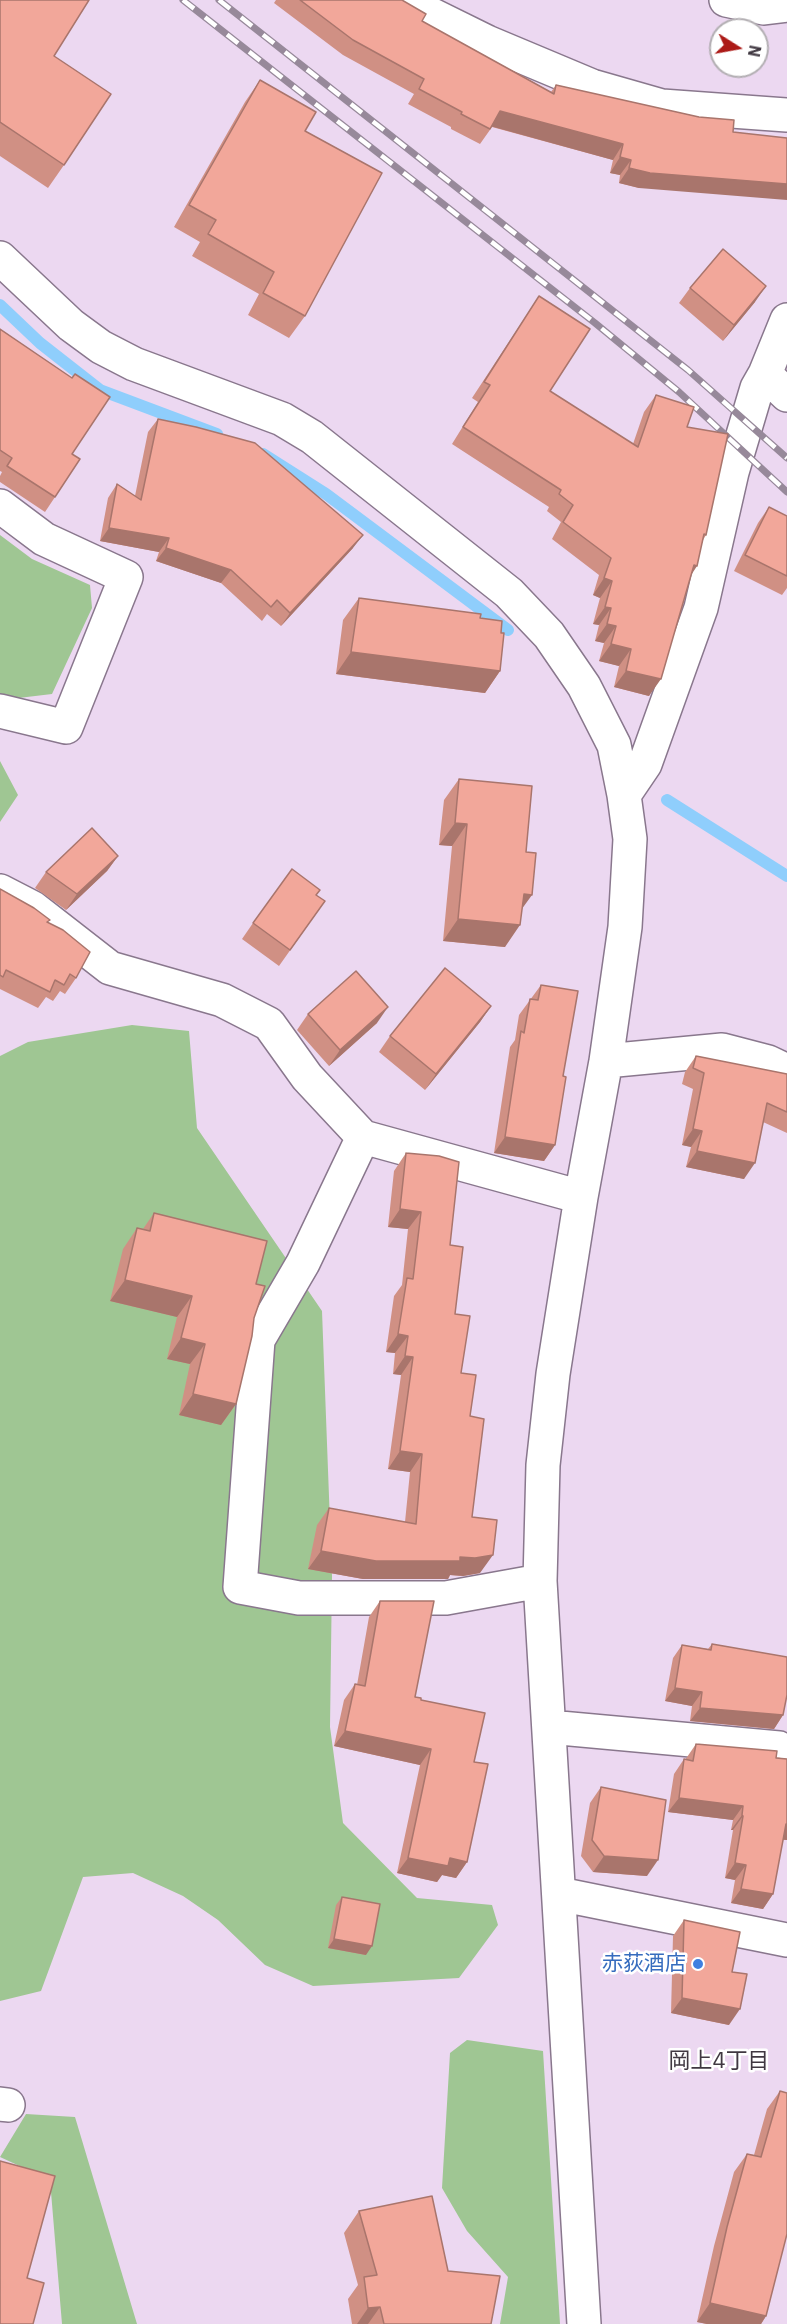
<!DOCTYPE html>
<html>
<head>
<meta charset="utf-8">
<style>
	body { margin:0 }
	#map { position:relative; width:787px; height:2324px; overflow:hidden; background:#ecd8f1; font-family:"IBM Plex Sans",sans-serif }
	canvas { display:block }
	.north { position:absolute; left:709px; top:18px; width:60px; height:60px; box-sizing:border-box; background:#fff; border:2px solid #b3afb3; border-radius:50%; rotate:101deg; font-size:16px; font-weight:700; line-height:24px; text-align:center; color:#403841 }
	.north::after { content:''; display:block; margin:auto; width:21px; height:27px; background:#ac1a17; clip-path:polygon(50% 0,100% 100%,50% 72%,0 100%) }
</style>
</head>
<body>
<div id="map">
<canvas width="787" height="2324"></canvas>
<div class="north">N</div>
</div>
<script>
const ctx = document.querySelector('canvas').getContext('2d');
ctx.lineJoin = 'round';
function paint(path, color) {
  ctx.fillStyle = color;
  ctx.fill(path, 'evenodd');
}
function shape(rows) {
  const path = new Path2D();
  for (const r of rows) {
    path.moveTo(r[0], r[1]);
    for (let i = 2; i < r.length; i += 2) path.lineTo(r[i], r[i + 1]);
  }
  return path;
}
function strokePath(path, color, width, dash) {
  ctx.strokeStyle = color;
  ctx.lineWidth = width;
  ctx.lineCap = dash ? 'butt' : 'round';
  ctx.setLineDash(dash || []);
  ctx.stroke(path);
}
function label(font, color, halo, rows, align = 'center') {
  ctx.font = font + ' "IBM Plex Sans","Noto Sans JP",sans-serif';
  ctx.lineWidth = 5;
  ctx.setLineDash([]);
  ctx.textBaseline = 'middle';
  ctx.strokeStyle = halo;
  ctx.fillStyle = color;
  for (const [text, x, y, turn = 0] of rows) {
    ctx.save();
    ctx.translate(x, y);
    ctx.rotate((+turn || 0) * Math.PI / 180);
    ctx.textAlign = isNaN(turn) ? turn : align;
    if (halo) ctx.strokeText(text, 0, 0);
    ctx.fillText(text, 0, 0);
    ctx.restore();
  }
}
const green = shape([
	[0,535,32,559,90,585,92,608,52,694,10,699,0,696],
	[0,761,18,795,0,822],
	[132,1025,189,1031,197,1128,322,1311,332,1576,330,1727,343,1823,417,1898,492,1905,498,1925,459,1978,313,1986,265,1965,218,1920,183,1896,133,1873,83,1877,41,1991,0,2001,0,1056,28,1042],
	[467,2040,543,2051,560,2324,500,2324,508,2277,467,2231,442,2188,450,2053],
	[26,2114,75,2117,137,2324,62,2324,50,2180,0,2157]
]);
const stream = shape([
	[0,305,40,343,100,390,217,434],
	[263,454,326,494,508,630],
	[667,800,787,876]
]);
const minor = shape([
	[402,0,487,42,592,86,662,106,787,115],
	[726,0,764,8,787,5],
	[0,258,71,325,101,347,134,364,282,419,312,437,509,593,549,635,584,686,614,745,624,795,630,839,625,927,606,1061,581,1197,553,1374,543,1465,540,1581,584,2324],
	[765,374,787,395],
	[0,506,44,539,126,577,66,727,0,711],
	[624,795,645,764,701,608,732,472,757,388,765,374,787,320],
	[0,891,33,908,110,968,222,1000,269,1024,307,1077,363,1137,581,1197],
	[606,1061,722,1050,768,1062,787,1071],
	[363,1137,303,1263,258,1340,240,1587,299,1598,446,1598,540,1581],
	[549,1727,779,1748],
	[559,1894,787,1940],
	[0,2104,8,2105]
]);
const rail = shape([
	[183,0,595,323,679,392,787,492],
	[219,0,688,370,787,458]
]);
const wall = shape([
	[0,0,54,56,64,165,48,188,0,156],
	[276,0,402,0,422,21,551,92,556,85,699,117,639,188,619,183,620,175,610,173,613,160,492,127,480,144,451,129,451,127,408,104,414,94,343,55,274,3],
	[260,80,305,131,305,316,289,338,248,315,259,294,192,256,200,242,174,227,245,102],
	[690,288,755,302,723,341,679,303],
	[539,296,550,391,633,444,644,412,656,395,687,427,706,535,703,540,649,696,614,687,619,666,599,661,604,643,595,641,599,625,593,624,600,598,593,595,599,575,552,539,561,522,547,511,549,507,452,444,478,402,472,398],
	[0,329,72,454,55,497,45,512,0,482,0,476,2,472,0,471],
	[158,419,353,548,281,626,267,614,262,621,221,583,156,561,159,552,100,541,108,498,117,484,135,496,148,432],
	[769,507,787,516,787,588,782,595,734,571,758,523],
	[359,598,480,618,500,671,485,693,336,674,343,620],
	[459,779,526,852,505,947,443,941,452,846,439,845,444,800],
	[118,856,107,871,66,910,35,888,46,872],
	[0,889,48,923,76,978,65,994,60,991,53,1001,46,997,38,1008,0,989],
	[316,895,325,901,279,966,242,939,253,923],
	[541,985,563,1076,555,1145,544,1161,494,1153,510,1047,515,1040,519,1015],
	[491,1006,480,1022,425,1090,379,1052,390,1036],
	[308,1014,377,1023,329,1066,297,1030],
	[696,1056,787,1074,787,1133,763,1122,744,1179,686,1167,691,1147,682,1145,693,1089,682,1084,685,1072],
	[406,1153,450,1245,455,1314,461,1373,470,1416,472,1517,480,1573,463,1576,450,1575,448,1579,363,1579,308,1569,317,1525,329,1508,405,1522,410,1472,388,1469,401,1375,393,1374,395,1353,386,1352,394,1296,402,1285,408,1229,388,1227,394,1171],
	[154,1213,256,1284,254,1318,236,1404,221,1425,179,1415,190,1364,167,1359,177,1317,110,1301,123,1249,137,1228,143,1229],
	[380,1601,415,1697,421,1700,474,1762,467,1862,456,1878,442,1875,437,1882,397,1873,420,1765,334,1746,344,1700,355,1684,357,1685,369,1617],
	[712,1644,785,1703,783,1715,774,1729,690,1721,692,1706,665,1701,673,1658,682,1645,708,1649],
	[696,1744,787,1759,787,1840,783,1840,773,1894,763,1909,731,1903,735,1880,725,1878,733,1830,731,1830,733,1820,668,1812,674,1774,684,1759,685,1760],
	[601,1787,647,1876,593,1872,581,1856,590,1803],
	[342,1897,366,1955,328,1948,336,1905],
	[684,1920,732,1972,729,2025,671,2013,673,1936],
	[780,2091,766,2316,761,2324,707,2324,697,2322,714,2246,734,2172,747,2154,754,2155,767,2109],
	[359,2211,448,2271,491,2324,352,2324,348,2299,358,2285,344,2233]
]);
const shadedWall = shape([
	[500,111,623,144,613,160,490,126],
	[620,157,631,160,620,175,610,173],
	[629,168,787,184,787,200,639,188,619,183],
	[766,286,755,302,723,341,734,325],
	[109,528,169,538,159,552,100,541],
	[363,535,353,548,281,626,290,613],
	[166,548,231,570,221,583,156,561],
	[694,565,697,566,686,583],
	[604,578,612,581,600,598,593,595],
	[605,607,611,608,599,625,593,624],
	[607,624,616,626,604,643,595,641],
	[611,644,631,649,619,666,599,661],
	[351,652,500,671,485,693,336,674],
	[626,671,661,679,649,696,614,687],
	[455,823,467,824,452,846,439,845],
	[118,856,107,871,66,910,77,894],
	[524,894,532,895,516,917],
	[458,919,520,925,505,947,443,941],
	[491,1006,480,1022,425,1090,436,1074],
	[388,1007,377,1023,329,1066,340,1050],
	[693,1129,702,1131,691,1147,682,1145],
	[505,1137,555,1145,544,1161,494,1153],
	[697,1151,755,1163,744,1179,686,1167],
	[400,1209,421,1212,408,1229,388,1227],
	[125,1280,192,1296,177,1317,110,1301],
	[398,1334,408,1336,395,1353,386,1352],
	[181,1338,205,1344,190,1364,167,1359],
	[405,1356,413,1357,401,1375,393,1374],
	[193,1394,236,1404,221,1425,179,1415],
	[400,1451,422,1454,410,1472,388,1469],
	[321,1551,460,1557,493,1555,480,1573,463,1576,450,1575,448,1579,363,1579,308,1569],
	[675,1688,702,1692,692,1706,665,1701],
	[700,1708,783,1715,774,1729,690,1721],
	[345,1731,431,1749,420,1765,334,1746],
	[679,1798,743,1806,733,1820,668,1812],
	[742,1815,743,1816,733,1830,731,1830],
	[786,1824,787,1824,787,1840,776,1839],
	[604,1856,658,1860,647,1876,593,1872],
	[408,1858,450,1858,467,1862,456,1878,442,1875,437,1882,397,1873],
	[735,1863,746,1865,735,1880,725,1878],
	[741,1889,773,1894,763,1909,731,1903],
	[334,1939,372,1946,366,1955,328,1948],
	[682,1998,740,2009,729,2025,671,2013],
	[710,2303,766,2316,761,2324,707,2324,697,2322],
	[380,2307,368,2324,357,2324,368,2308]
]);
const building = shape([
	[0,0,89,0,54,56,111,94,64,165,0,122,0,0],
	[300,0,402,0,426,14,422,21,554,94,556,85,699,117,734,120,733,132,787,138,787,184,650,173,629,168,631,160,620,157,623,144,500,111,490,129,461,114,462,112,419,89,424,79,353,40,300,0],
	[260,80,316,112,305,131,382,173,305,316,263,293,274,272,208,234,216,220,189,205,260,80],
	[723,249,766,286,734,325,690,288,723,249],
	[539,296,590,329,550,391,638,447,656,395,694,407,687,427,728,434,706,535,704,534,697,566,694,565,661,679,626,671,631,649,611,644,616,626,607,624,611,608,605,607,612,581,604,578,611,558,563,522,573,505,559,494,561,490,463,427,490,385,484,382,539,296],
	[0,329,72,378,75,374,110,397,72,454,80,459,55,497,7,466,12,458,0,450,0,329],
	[158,419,196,427,255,443,363,535,290,613,277,600,271,607,231,570,166,548,169,538,109,528,117,484,141,500,158,419],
	[769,507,787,516,787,576,745,555,769,507],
	[359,598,481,614,480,618,502,621,501,633,504,633,500,671,351,652,359,598],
	[459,779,532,786,526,852,536,853,532,895,524,894,520,925,458,919,467,824,455,823,459,779],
	[92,828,118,856,77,894,46,872,92,828],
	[292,869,320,890,316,895,325,901,290,950,253,923,292,869],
	[0,889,34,908,50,920,47,922,63,930,90,952,76,978,70,974,64,985,55,980,50,992,6,970,3,977,0,975,0,889],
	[445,968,491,1006,436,1074,390,1036,445,968],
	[356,971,388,1007,340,1050,308,1014,356,971],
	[541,985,578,991,563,1076,566,1077,555,1145,505,1137,521,1031,524,1033,530,999,538,1000,541,985],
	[696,1056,787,1074,787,1112,767,1103,755,1163,697,1151,702,1131,693,1129,704,1073,693,1068,696,1056],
	[406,1153,439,1156,459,1162,450,1245,463,1247,455,1314,470,1316,461,1373,476,1375,470,1416,484,1419,472,1517,497,1520,493,1555,475,1558,460,1557,460,1561,376,1561,321,1551,329,1508,416,1524,422,1454,400,1451,413,1357,405,1356,408,1336,398,1334,407,1278,413,1279,421,1212,400,1209,406,1153],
	[154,1213,267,1241,256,1284,265,1286,254,1318,252,1336,236,1404,193,1394,205,1344,181,1338,192,1296,125,1280,137,1228,150,1231,154,1213],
	[380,1601,434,1601,415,1697,421,1698,421,1700,485,1713,474,1762,488,1764,467,1862,450,1858,448,1866,408,1858,431,1749,345,1731,355,1684,365,1686,380,1601],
	[712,1644,787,1657,787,1695,783,1715,700,1708,702,1692,675,1688,682,1645,711,1650,712,1644],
	[696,1744,777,1751,776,1758,787,1759,787,1824,786,1824,773,1894,741,1889,746,1865,735,1863,743,1816,742,1815,743,1806,679,1798,684,1759,693,1761,696,1744],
	[601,1787,666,1800,658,1860,604,1856,592,1840,601,1787],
	[342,1897,380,1904,372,1946,334,1939,342,1897],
	[684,1920,740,1932,732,1972,747,1974,740,2009,682,1998,684,1920],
	[780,2091,787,2093,787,2234,766,2316,710,2303,727,2227,747,2154,761,2157,780,2091],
	[0,2161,55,2176,27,2278,44,2283,33,2324,0,2324,0,2161],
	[432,2196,448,2271,500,2276,491,2324,384,2324,380,2307,368,2308,364,2277,377,2275,359,2211,432,2196]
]);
const markers = [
	[698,1964,6,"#3f7fe0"]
];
const shopNames = [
	["赤荻酒店",686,1964]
];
const neighbourhoodNames = [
	["岡上4丁目",719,2062]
];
paint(green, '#9fc693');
strokePath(stream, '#8fcefc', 12);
strokePath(minor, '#89778d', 36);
strokePath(minor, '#fff', 33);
strokePath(rail, '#97899a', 7);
strokePath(rail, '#fff', 4.5, [14]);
paint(wall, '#d09084');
paint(shadedWall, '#a9756c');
paint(building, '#f2a79a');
strokePath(building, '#a9756c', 1.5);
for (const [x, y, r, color] of markers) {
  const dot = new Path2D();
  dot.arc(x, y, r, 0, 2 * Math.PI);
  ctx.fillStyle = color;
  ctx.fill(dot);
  strokePath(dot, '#fff', 2);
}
label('21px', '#366cbe', '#fff', shopNames, 'right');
label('22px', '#403841', '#fff', neighbourhoodNames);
</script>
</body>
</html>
